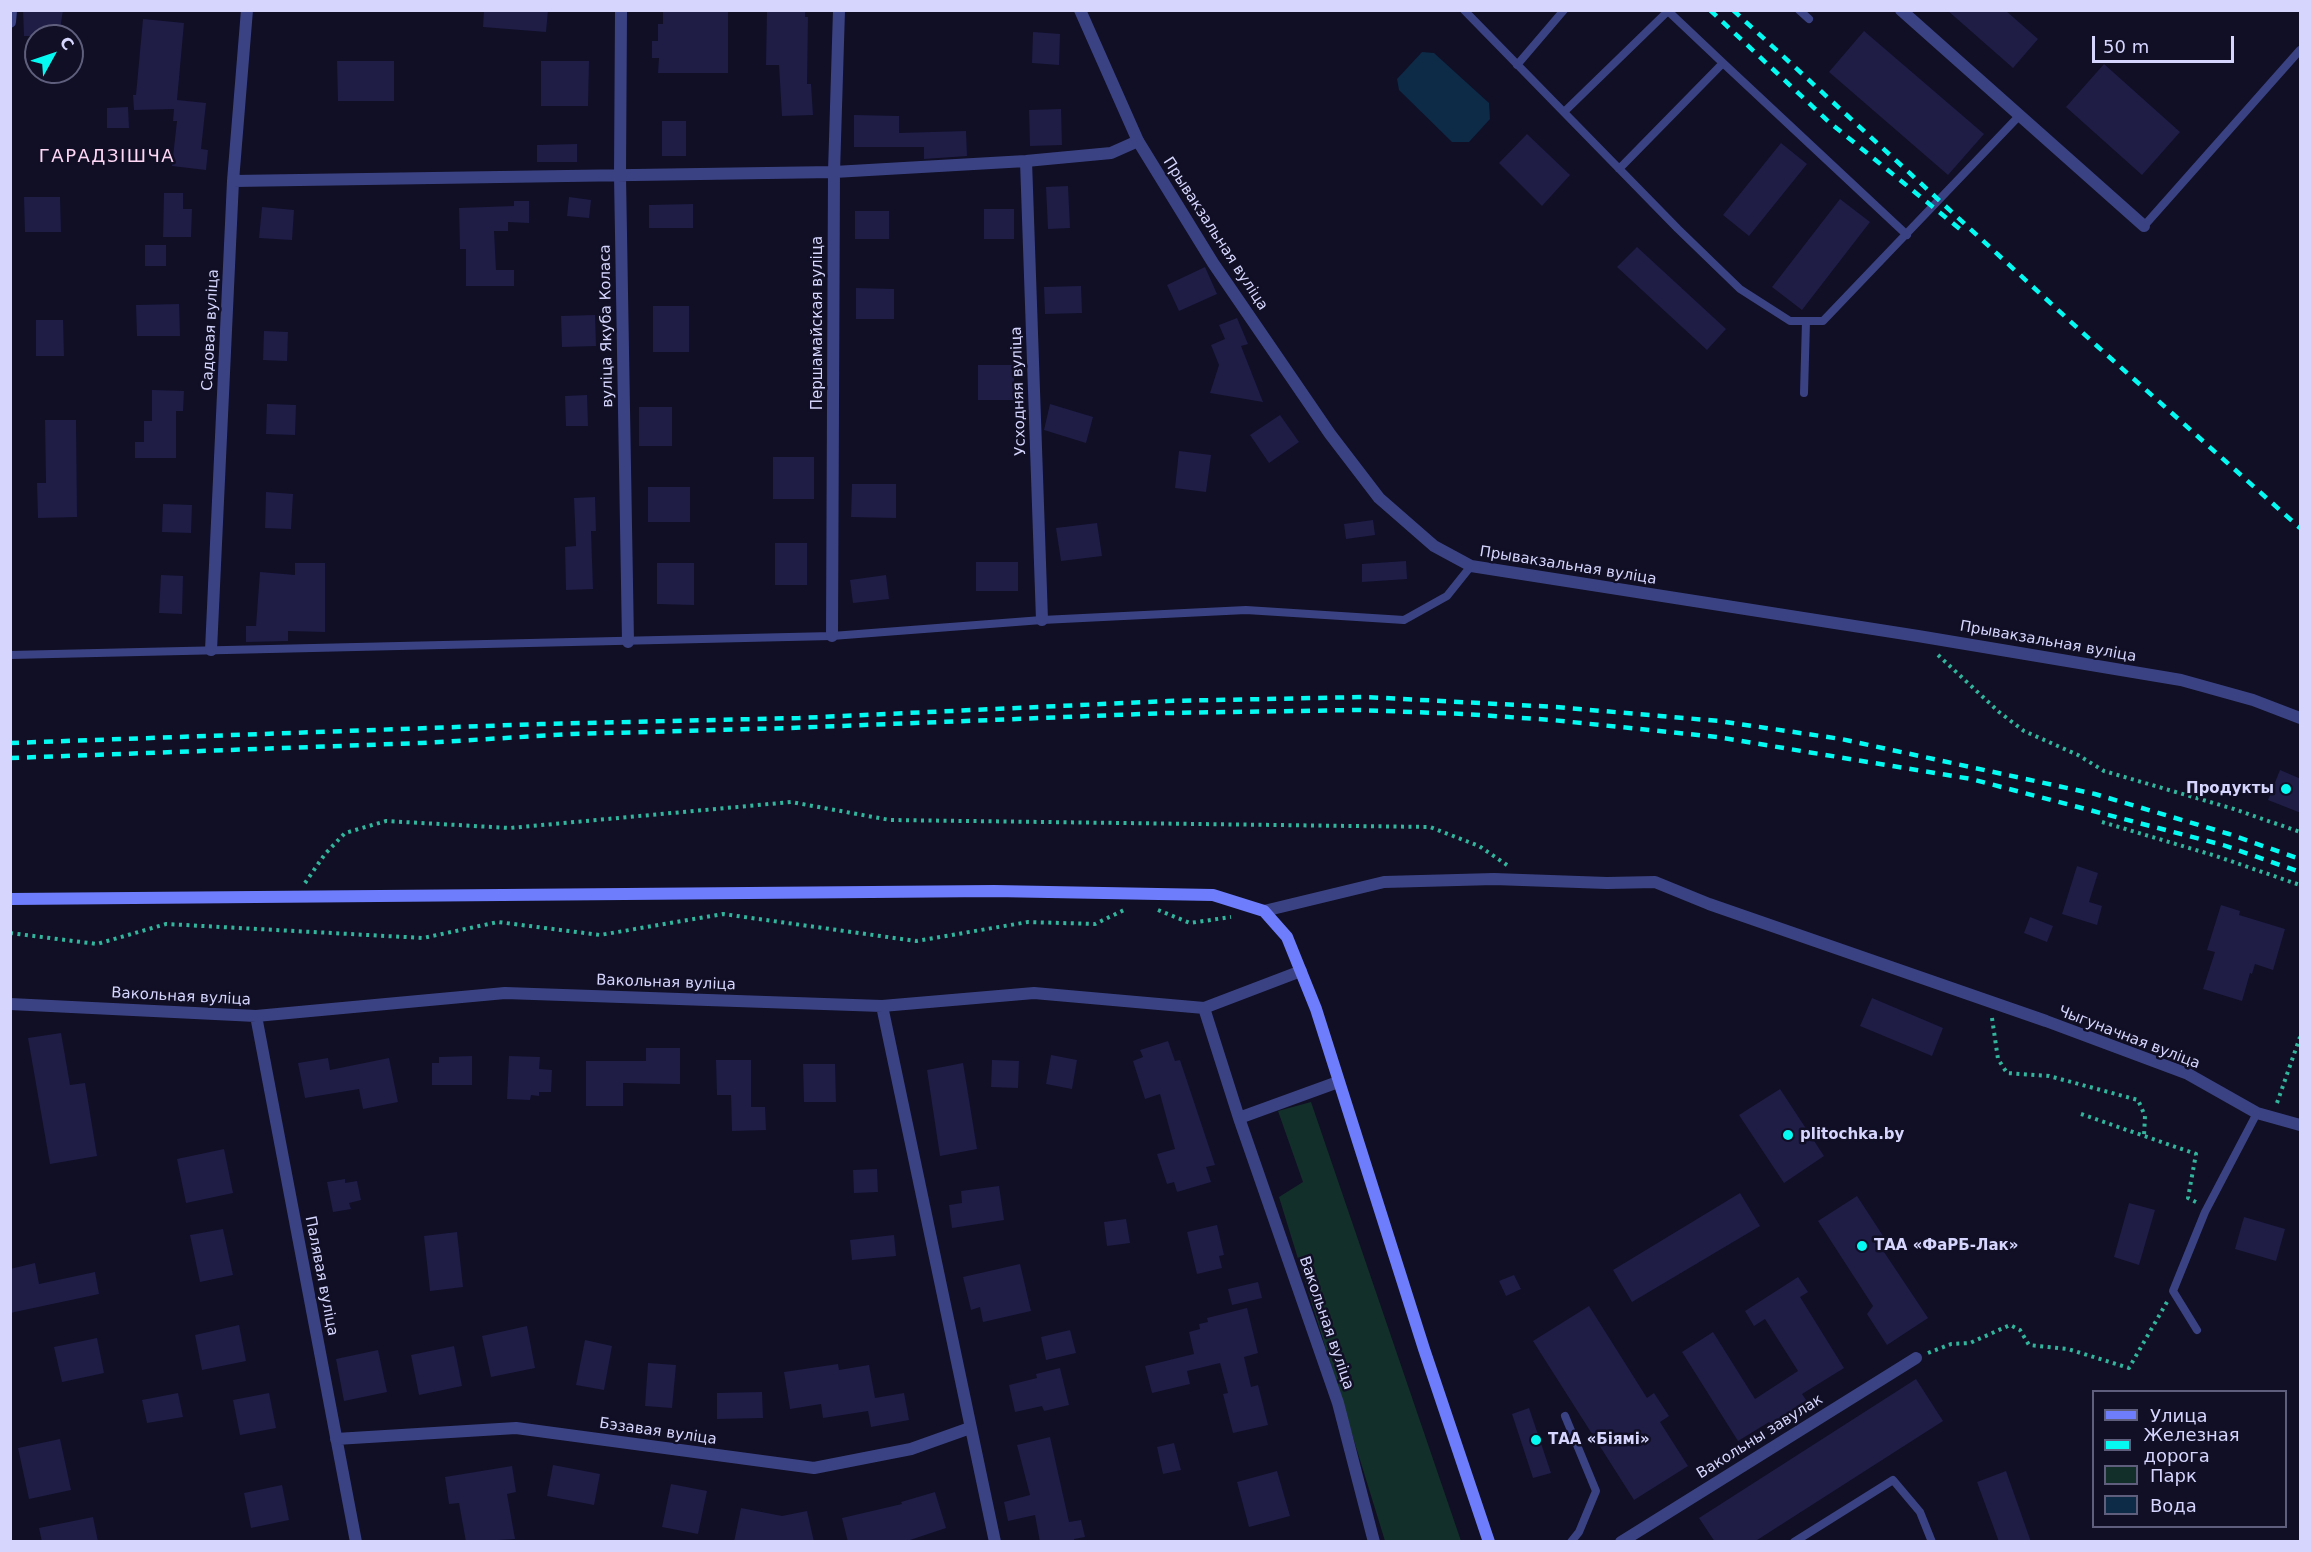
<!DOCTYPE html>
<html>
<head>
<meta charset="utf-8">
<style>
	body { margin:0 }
	#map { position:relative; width:2311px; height:1552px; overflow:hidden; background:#100f25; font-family:"DejaVu Sans",sans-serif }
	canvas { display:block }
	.frame { position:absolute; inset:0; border:12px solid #d5d5fe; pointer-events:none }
	.legend { position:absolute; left:2092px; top:1390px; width:195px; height:138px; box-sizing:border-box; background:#100f25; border:2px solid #5f5e7c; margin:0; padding:8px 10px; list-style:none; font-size:18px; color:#d5d5fe }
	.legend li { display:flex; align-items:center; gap:12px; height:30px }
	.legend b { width:30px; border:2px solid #5f5e7c }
	.north { position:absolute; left:24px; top:24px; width:60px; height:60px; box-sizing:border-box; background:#100f25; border:2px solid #5f5e7c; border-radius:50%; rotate:50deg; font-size:16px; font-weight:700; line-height:24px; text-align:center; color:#d5d5fe }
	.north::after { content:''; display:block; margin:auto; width:21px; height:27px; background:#05faf2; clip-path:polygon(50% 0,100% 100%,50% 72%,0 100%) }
	.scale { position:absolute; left:2092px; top:36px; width:142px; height:27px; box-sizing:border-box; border:3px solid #d5d5fe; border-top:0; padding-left:8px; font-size:18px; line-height:21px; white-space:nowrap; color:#d5d5fe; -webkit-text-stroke:4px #100f25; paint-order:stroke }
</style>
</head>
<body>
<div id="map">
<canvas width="2311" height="1552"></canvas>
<div class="frame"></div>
<ul class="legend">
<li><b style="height:8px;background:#6e7dfc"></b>Улица</li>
<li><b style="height:8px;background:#05faf2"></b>Железная дорога</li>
<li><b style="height:16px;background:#132f2a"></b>Парк</li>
<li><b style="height:16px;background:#0d2a47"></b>Вода</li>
</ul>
<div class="north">С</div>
<div class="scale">50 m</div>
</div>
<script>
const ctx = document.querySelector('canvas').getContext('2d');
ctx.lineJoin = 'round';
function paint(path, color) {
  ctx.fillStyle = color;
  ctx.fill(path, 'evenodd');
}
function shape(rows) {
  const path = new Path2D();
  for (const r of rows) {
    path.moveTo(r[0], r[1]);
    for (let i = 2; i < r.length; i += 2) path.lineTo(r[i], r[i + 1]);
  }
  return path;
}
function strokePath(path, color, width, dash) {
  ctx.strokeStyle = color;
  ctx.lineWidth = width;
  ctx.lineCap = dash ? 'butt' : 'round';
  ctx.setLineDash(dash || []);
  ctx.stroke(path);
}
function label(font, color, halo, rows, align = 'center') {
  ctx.font = font + ' "DejaVu Sans",sans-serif';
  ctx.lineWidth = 5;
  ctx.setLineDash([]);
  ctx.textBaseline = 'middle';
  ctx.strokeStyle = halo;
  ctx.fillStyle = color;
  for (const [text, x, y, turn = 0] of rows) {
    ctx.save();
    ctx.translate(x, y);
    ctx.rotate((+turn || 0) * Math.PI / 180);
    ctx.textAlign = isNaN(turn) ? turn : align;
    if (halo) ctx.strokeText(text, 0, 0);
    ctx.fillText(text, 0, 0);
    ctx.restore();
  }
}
const green = shape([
	[1311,1102,1461,1541,1385,1541,1279,1197,1303,1182,1278,1111]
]);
const water = shape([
	[1422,52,1434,53,1489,103,1490,119,1469,142,1452,142,1399,90,1397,79]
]);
const building = shape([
	[23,10,63,10,59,36,24,36],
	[484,10,548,10,546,32,483,27],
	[663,10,728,10,728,73,658,73,659,58,652,58,652,41,658,41,658,24,663,24],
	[767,10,805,10,805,17,808,17,807,84,811,84,813,115,782,116,779,65,766,65],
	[1947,10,2005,10,2038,39,2013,68],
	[143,19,184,23,177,100,206,103,201,149,208,150,206,170,172,166,177,121,173,121,174,109,134,110,133,95,136,95],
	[1864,31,1984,134,1948,175,1829,72],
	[1033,32,1060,34,1059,65,1032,63],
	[337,61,394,61,394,101,338,101],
	[541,61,589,61,588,106,541,106],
	[2104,64,2180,132,2142,175,2066,107],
	[128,107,129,128,107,128,107,108],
	[1061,109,1062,145,1030,146,1029,110],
	[854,115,899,116,899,133,966,131,967,156,924,159,924,147,854,147],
	[662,121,686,121,686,156,662,156],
	[1527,134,1570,175,1542,206,1499,163],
	[1781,143,1807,164,1749,236,1723,215],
	[577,144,577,162,537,162,537,145],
	[1068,186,1070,228,1048,229,1046,187],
	[164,193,183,193,183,209,192,209,191,237,163,237],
	[24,197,60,197,61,232,25,232],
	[569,197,591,200,589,218,567,216],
	[1840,199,1870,222,1802,310,1772,287],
	[514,201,529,201,529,223,508,222,508,231,494,231,496,270,514,270,514,286,466,286,466,249,460,249,459,208,514,206],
	[693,204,693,228,649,228,649,205],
	[262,207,294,210,292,240,259,238],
	[984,209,1014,209,1014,239,984,239],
	[855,211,889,211,889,239,855,239],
	[145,245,166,245,166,266,145,266],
	[1637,247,1726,329,1707,350,1617,267],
	[1205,267,1217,294,1179,311,1167,285],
	[1081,286,1082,313,1045,314,1044,287],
	[856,288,894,289,894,319,856,319],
	[179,304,180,336,137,336,136,305],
	[653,306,689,306,689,352,653,352],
	[595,315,596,346,562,347,561,316],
	[1237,318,1248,344,1241,346,1263,402,1210,393,1219,365,1211,345,1225,339,1219,325],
	[36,320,63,320,64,356,36,356],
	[264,331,288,332,287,361,263,360],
	[978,365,1014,365,1014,400,978,400],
	[152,390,184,391,183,411,176,411,176,458,135,458,135,442,144,442,144,421,152,421],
	[587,395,588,426,566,426,565,396],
	[267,404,296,405,295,435,266,434],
	[1050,404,1093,417,1086,443,1044,430],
	[639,407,672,407,672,446,639,446],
	[1280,415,1299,442,1269,463,1250,435],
	[45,420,76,420,77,517,38,518,37,483,46,483],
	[1179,451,1211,455,1206,492,1175,488],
	[773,457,814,457,814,499,773,499],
	[852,484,896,484,896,518,851,517],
	[648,487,690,487,690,522,648,522],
	[266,492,293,494,291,529,265,528],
	[595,497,596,531,591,531,593,589,566,590,565,547,576,546,574,498],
	[163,504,192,505,191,533,162,532],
	[1373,520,1375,535,1346,539,1344,524],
	[1097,523,1102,556,1061,561,1056,528],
	[775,543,807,543,807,585,775,585],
	[1406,561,1407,579,1362,582,1362,564],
	[976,562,1018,562,1018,591,976,591],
	[295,563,325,563,325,632,288,631,288,641,246,642,246,626,256,626,260,572,295,575],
	[657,563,694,563,694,605,657,604],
	[161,575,183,576,182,614,159,613],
	[886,575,889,599,853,603,850,580],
	[2280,770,2301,779,2301,813,2268,800],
	[2077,866,2098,873,2089,902,2102,906,2097,925,2062,914],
	[2221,905,2240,911,2239,915,2285,929,2273,970,2255,964,2252,974,2250,973,2242,1001,2203,989,2215,952,2207,950],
	[2030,917,2053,926,2047,942,2024,933],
	[1872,998,1943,1028,1932,1056,1860,1026],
	[61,1033,70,1085,85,1083,97,1156,50,1164,28,1038],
	[1168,1041,1175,1061,1180,1060,1215,1165,1206,1167,1211,1182,1177,1192,1174,1182,1167,1184,1157,1154,1175,1149,1160,1094,1145,1099,1133,1061,1143,1057,1140,1050],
	[646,1048,680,1048,680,1084,623,1083,623,1106,586,1106,586,1061,646,1061],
	[1051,1055,1077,1060,1072,1089,1046,1084],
	[472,1056,472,1085,432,1085,432,1063,439,1063,439,1057],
	[509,1056,540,1057,539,1069,552,1070,551,1092,539,1092,539,1096,531,1095,530,1100,507,1099],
	[328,1058,330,1070,389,1058,398,1102,363,1109,359,1089,305,1098,298,1063],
	[716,1060,751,1060,751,1107,765,1107,766,1130,732,1131,731,1095,717,1095],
	[992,1060,1019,1061,1018,1088,991,1087],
	[963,1063,977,1149,940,1156,927,1070],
	[803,1064,835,1064,836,1102,804,1102],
	[1780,1089,1824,1156,1784,1183,1739,1115],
	[224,1149,233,1193,186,1203,177,1159],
	[877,1169,878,1192,854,1193,853,1170],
	[345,1179,345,1183,357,1181,361,1200,349,1203,351,1209,333,1212,327,1182],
	[999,1186,1004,1220,952,1228,949,1205,962,1203,961,1191],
	[1740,1193,1760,1226,1632,1302,1613,1270],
	[1857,1196,1887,1242,1880,1246,1928,1318,1887,1345,1867,1314,1873,1306,1818,1221],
	[2129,1203,2155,1210,2139,1265,2114,1257],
	[2244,1217,2285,1229,2276,1261,2235,1249],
	[1126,1219,1130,1243,1107,1246,1104,1222],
	[1217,1225,1224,1255,1219,1256,1222,1268,1197,1274,1187,1232],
	[223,1229,233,1275,200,1282,190,1235],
	[457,1232,463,1287,430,1291,424,1236],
	[894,1235,896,1256,852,1260,850,1240],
	[35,1263,39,1284,95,1272,99,1294,10,1313,10,1269],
	[1020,1264,1031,1311,983,1322,980,1307,971,1310,963,1277],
	[1514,1275,1521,1289,1506,1296,1499,1281],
	[1798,1277,1808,1292,1800,1297,1844,1368,1802,1394,1808,1403,1774,1425,1769,1422,1738,1441,1682,1352,1713,1332,1755,1399,1798,1371,1765,1319,1754,1326,1745,1311],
	[1258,1282,1262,1298,1232,1305,1228,1289],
	[1589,1306,1647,1398,1654,1393,1669,1416,1660,1422,1688,1466,1634,1500,1533,1341],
	[1247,1308,1258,1353,1244,1357,1251,1387,1258,1385,1268,1425,1233,1433,1223,1394,1228,1393,1220,1363,1187,1371,1190,1384,1152,1393,1145,1366,1194,1354,1189,1332,1200,1329,1199,1324,1208,1322,1207,1318],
	[239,1325,246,1361,202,1370,195,1335],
	[527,1326,535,1368,491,1377,482,1336],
	[1070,1330,1076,1353,1046,1360,1041,1337],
	[97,1338,104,1373,62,1382,54,1347],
	[585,1340,612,1346,604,1390,576,1385],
	[454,1346,462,1386,419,1395,411,1355],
	[378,1350,387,1392,344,1401,336,1359],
	[648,1363,676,1365,672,1408,645,1406],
	[838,1364,839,1370,869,1365,875,1398,904,1393,909,1420,871,1427,868,1411,823,1418,821,1404,790,1409,784,1372],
	[1060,1368,1069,1405,1044,1411,1042,1406,1015,1412,1009,1385,1037,1378,1036,1374],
	[1916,1379,1943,1421,1754,1542,1715,1542,1699,1518],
	[762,1392,763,1418,717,1419,717,1393],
	[178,1393,183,1417,147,1423,142,1400],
	[269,1393,276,1428,240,1435,233,1400],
	[1529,1408,1551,1473,1533,1478,1512,1414],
	[1050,1437,1069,1522,1081,1520,1085,1537,1074,1539,1074,1542,1040,1542,1035,1515,1008,1521,1004,1502,1030,1495,1017,1445],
	[60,1439,71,1490,29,1499,18,1448],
	[1174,1443,1181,1470,1163,1474,1157,1447],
	[553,1465,600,1474,594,1505,547,1496],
	[512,1466,516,1492,507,1494,515,1539,466,1542,459,1503,449,1504,445,1477],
	[1277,1471,1290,1516,1249,1527,1237,1482],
	[2006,1471,2031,1542,1999,1542,1977,1482],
	[671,1484,707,1491,698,1534,662,1527],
	[282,1485,289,1520,251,1528,244,1493],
	[935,1492,946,1528,904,1542,848,1542,842,1518,902,1504,901,1502],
	[741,1508,782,1516,807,1511,814,1542,734,1542],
	[93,1517,98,1542,42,1542,39,1528]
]);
const path = shape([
	[1938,655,1999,712,2024,731,2078,755,2104,771,2234,809,2300,832],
	[2102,822,2216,856,2300,885],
	[305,883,325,854,345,833,386,821,510,828,791,802,890,820,1430,827,1479,846,1507,865],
	[1158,910,1190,923,1231,917],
	[10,933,97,944,166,924,423,938,498,922,600,935,723,914,916,941,1028,922,1095,924,1126,909],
	[1992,1018,1998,1059,2007,1073,2049,1076,2138,1100,2145,1116,2144,1136],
	[2277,1103,2300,1037],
	[2081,1114,2196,1154,2188,1198,2196,1202],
	[1928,1353,1951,1344,1970,1343,2010,1325,2020,1330,2029,1345,2068,1349,2129,1368,2167,1302]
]);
const service = shape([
	[1464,10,1678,229,1740,289,1790,321,1823,321,2019,116],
	[1799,10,1809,19],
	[1517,65,1564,10],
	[1564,112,1668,11,1723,63],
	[1619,169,1723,63,1907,235],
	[2144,226,2300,50],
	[1804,393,1806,321],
	[10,655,832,636,1042,620,1246,610,1404,620,1447,596,1471,566],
	[2197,1330,2173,1291,2205,1212,2257,1113],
	[1565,1416,1596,1491,1579,1532,1571,1542],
	[1794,1542,1893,1480,1920,1512,1932,1542]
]);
const minor = shape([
	[621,10,620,176,628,642],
	[1901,10,2144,226],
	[10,22,11,10],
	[1026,161,1042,620],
	[233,181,834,172,1026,161,1111,153,1138,141],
	[832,636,834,172,839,10],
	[211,650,233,181,247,10],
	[1264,911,1384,882,1494,879,1607,883,1655,882,1709,904,2046,1021,2188,1074,2257,1113,2300,1125],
	[10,1004,256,1016,505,993,882,1006,1034,993,1204,1008,1239,1118,1338,1403,1374,1542],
	[882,1006,995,1542],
	[1204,1008,1301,971],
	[256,1016,356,1542],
	[1239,1118,1338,1082],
	[336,1439,516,1428,814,1468,911,1449,970,1428],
	[1621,1542,1916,1358]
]);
const tertiary = shape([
	[1080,10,1138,141,1213,263,1330,434,1379,498,1434,546,1471,566,1918,636,2181,680,2253,700,2300,718]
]);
const secondary = shape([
	[10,899,994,891,1213,895,1264,911,1287,937,1316,1009,1424,1349,1489,1542]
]);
const rail = shape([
	[1710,10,1829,122,1960,229],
	[1733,10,2097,346,2300,528],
	[10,743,541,724,799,718,1168,701,1365,697,1556,707,1719,721,1841,739,2095,794,2229,834,2300,859],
	[10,758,421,743,572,734,789,728,1167,713,1359,710,1465,714,1552,720,1717,737,1971,779,2223,845,2300,872]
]);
const markers = [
	[2286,789,6,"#05faf2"],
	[1788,1135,6,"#05faf2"],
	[1862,1246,6,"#05faf2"],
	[1536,1440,6,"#05faf2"]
];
const streetNames = [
	["Прывакзальная вуліца",1215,234,57],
	["Першамайская вуліца",818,323,-90],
	["вуліца Якуба Коласа",607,326,-91],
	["Садовая вуліца",211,330,-87],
	["Усходняя вуліца",1019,391,-92],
	["Прывакзальная вуліца",1568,566,9],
	["Прывакзальная вуліца",2048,642,10],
	["Вакольная вуліца",666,983,2],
	["Вакольная вуліца",181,997,3],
	["Чыгуначная вуліца",2129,1038,21],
	["Палявая вуліца",321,1276,79],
	["Вакольная вуліца",1326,1323,71],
	["Бэзавая вуліца",658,1432,8],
	["Вакольны завулак",1760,1437,-32]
];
const poiNames = [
	["Продукты",2274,789,"right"],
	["plitochka.by",1800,1135],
	["ТАА «ФаРБ-Лак»",1874,1246],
	["ТАА «Біямі»",1548,1440]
];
const quarterNames = [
	["ГАРАДЗІШЧА",107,157]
];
paint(green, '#132f2a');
paint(water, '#0d2a47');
paint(building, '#1f1c46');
strokePath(path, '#32b59c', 4, [3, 4.5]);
strokePath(service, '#3b4283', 8);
strokePath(minor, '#3b4283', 12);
strokePath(tertiary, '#3b4283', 12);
strokePath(secondary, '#6e7dfc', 12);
strokePath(rail, '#05faf2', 4.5, [9, 8]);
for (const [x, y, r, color] of markers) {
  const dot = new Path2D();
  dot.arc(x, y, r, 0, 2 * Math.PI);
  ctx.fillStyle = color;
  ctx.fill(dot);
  strokePath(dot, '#100f25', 2);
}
label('15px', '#d5d5fe', '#100f25', streetNames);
label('bold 15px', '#d5d5fe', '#100f25', poiNames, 'left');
ctx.letterSpacing = '1.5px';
label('18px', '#fed7f5', '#100f25', quarterNames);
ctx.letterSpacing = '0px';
</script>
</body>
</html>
